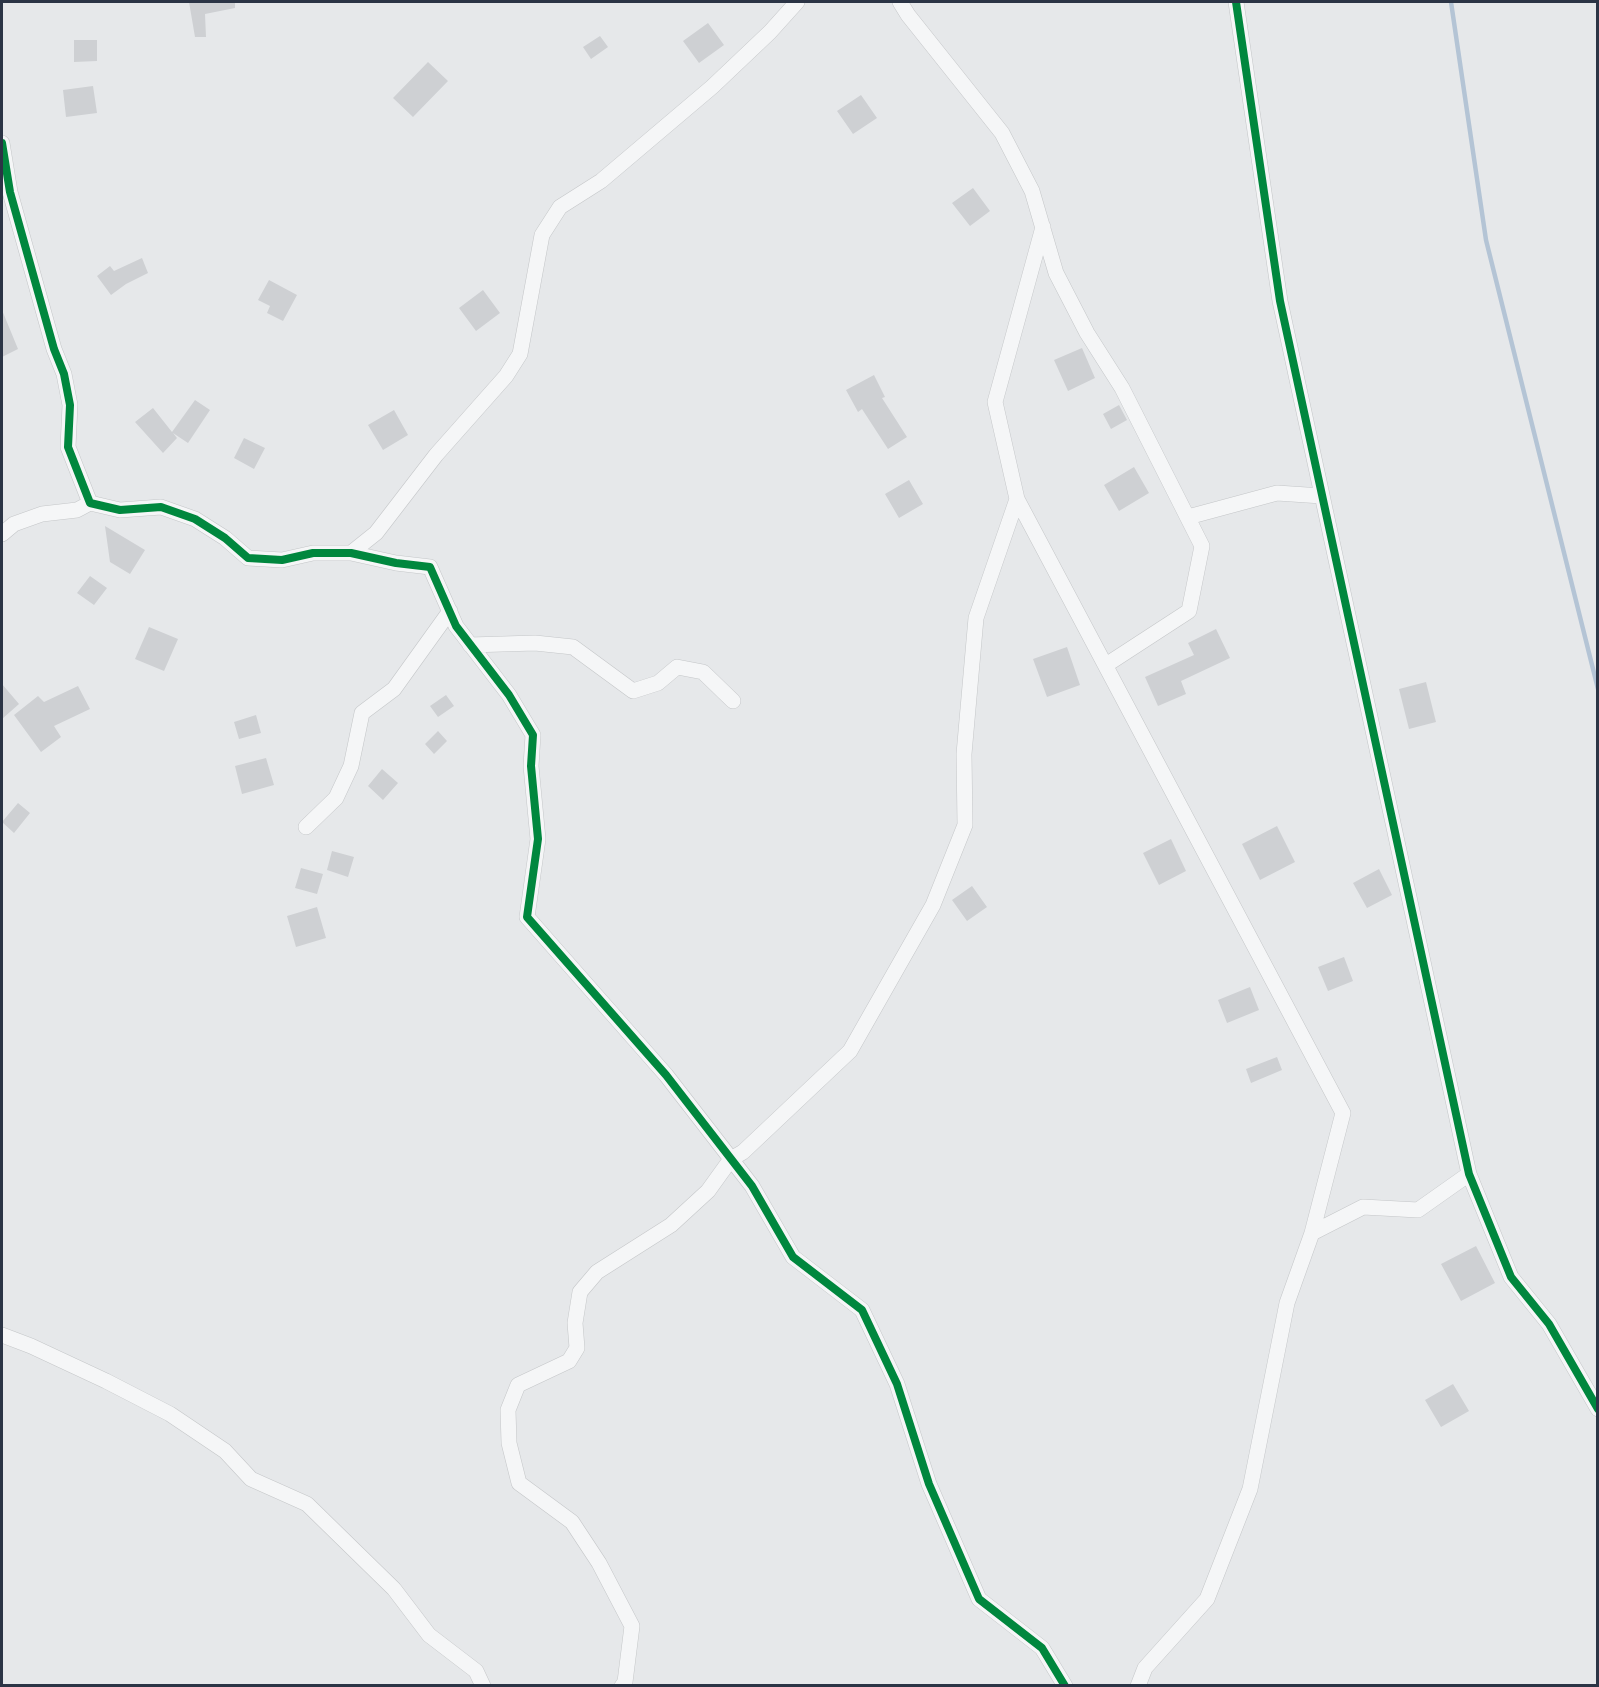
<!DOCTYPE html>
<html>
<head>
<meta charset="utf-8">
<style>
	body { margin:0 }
	#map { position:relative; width:1599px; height:1687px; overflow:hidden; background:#e6e8ea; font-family:Signika,sans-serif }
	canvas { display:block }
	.frame { position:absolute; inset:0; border:3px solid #2b3445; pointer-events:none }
</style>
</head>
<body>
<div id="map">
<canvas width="1599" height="1687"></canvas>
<div class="frame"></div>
</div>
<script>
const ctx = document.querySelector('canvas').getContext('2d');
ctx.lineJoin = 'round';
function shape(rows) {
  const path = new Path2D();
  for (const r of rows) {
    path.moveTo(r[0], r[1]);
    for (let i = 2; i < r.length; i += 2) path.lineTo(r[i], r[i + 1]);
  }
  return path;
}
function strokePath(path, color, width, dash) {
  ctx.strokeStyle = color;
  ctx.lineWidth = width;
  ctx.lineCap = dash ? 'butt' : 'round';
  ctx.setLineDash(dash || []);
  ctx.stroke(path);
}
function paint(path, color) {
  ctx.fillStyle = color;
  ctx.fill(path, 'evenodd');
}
const stream = shape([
	[1451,2,1486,240,1598,689]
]);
const building = shape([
	[189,2,235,2,235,8,205,14,206,37,195,37],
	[708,23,724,45,699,63,683,41],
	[600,36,608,47,591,59,583,47],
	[74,40,97,40,97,61,74,62],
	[428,62,448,81,413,117,393,98],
	[93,86,97,113,66,117,63,90],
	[861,95,877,118,853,134,837,111],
	[973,188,990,211,970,226,952,203],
	[142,258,148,273,126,284,111,295,97,276,110,266,114,271],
	[269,280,297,295,283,321,267,313,270,306,258,300],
	[483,290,500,313,476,331,459,308],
	[2,310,18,349,2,357],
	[1082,348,1095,378,1068,391,1054,360],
	[874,375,885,397,882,398,907,437,888,449,862,409,858,412,846,390],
	[195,400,210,410,188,443,173,433,177,438,163,453,135,422,153,408,172,432],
	[1119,405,1127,420,1111,429,1103,414],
	[394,410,408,435,383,450,368,425],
	[244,438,265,448,254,469,234,458],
	[1134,467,1149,493,1119,511,1104,485],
	[909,480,923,504,899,518,885,494],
	[105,526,145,550,130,574,110,562],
	[90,576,107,588,94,605,77,593],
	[149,627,178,639,164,671,135,659],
	[1216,629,1230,658,1181,681,1186,694,1158,706,1145,677,1194,655,1188,643],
	[1067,647,1080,685,1047,697,1033,659],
	[1426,682,1436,722,1409,729,1399,689],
	[2,684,19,704,2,719],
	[78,686,90,709,54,726,61,737,41,752,14,715,38,696,44,702],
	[446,695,454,706,438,717,430,706],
	[256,715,261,733,239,739,234,722],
	[438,731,447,741,434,754,425,744],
	[266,758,274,785,242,794,235,766],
	[382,769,398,783,383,800,368,786],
	[18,803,30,813,14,833,2,822],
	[1277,826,1295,862,1260,880,1242,844],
	[1171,839,1186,871,1159,885,1143,853],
	[332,851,354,857,348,877,327,870],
	[301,868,323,874,317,894,295,888],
	[1379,869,1392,895,1367,908,1353,883],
	[972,886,987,907,967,921,952,900],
	[317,907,326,938,296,947,287,916],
	[1344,957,1353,981,1328,991,1318,967],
	[1250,987,1259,1010,1227,1023,1218,1000],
	[1277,1057,1282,1070,1251,1083,1246,1069],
	[1476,1246,1495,1283,1461,1301,1441,1264],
	[1453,1384,1469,1411,1441,1427,1425,1400]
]);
const minor = shape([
	[900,2,908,15,1002,133,1032,191,1056,273,1087,333,1122,388,1202,546,1189,611,1106,665],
	[1236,2,1280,301,1469,1174,1511,1277,1549,1324,1598,1409],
	[2,143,10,192,54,349,64,374,70,405,68,447,90,503,120,510,161,507,195,519,225,538,248,558,282,560,313,553,351,553,396,563,430,567,456,626,509,695,533,735,531,766,538,839,527,917,666,1075,752,1186,793,1257,862,1310,897,1384,929,1484,979,1599,1042,1648,1065,1686],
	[1043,227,995,402,1017,499,1343,1113,1312,1233],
	[1188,517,1277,493,1322,496],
	[2,534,14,524,42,514,77,510,90,503],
	[351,553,376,533,436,455,506,376,520,354,542,235,560,207,601,181,712,87,770,32,797,2],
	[470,645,535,643,573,647,633,691,658,683,677,667,703,672,733,701],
	[306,827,336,798,351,766,362,713,394,689,450,611],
	[2,1335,31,1346,106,1381,170,1414,225,1451,251,1479,307,1504,394,1589,429,1635,476,1671,483,1686],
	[622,1686,625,1682,632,1626,599,1563,572,1522,519,1483,509,1443,508,1410,518,1385,569,1361,577,1348,575,1323,580,1292,597,1272,671,1225,708,1191,731,1159,743,1152,850,1051,933,905,965,825,964,754,976,618,1017,499],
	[1138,1686,1145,1668,1207,1599,1250,1489,1287,1303,1312,1233,1363,1207,1418,1210,1469,1174]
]);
const cycleway = shape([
	[1236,2,1280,301,1469,1174,1511,1277,1549,1324,1598,1409],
	[2,143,10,192,54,349,64,374,70,405,68,447,90,503,120,510,161,507,195,519,225,538,248,558,282,560,313,553,351,553,396,563,430,567,456,626,509,695,533,735,531,766,538,839,527,917,666,1075,752,1186,793,1257,862,1310,897,1384,929,1484,979,1599,1042,1648,1065,1686]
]);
strokePath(stream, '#b4c4d5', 4.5);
paint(building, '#ced0d3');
strokePath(minor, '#c4c6c8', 16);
strokePath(minor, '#f5f6f7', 15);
strokePath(cycleway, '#00873e', 8);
</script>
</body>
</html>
